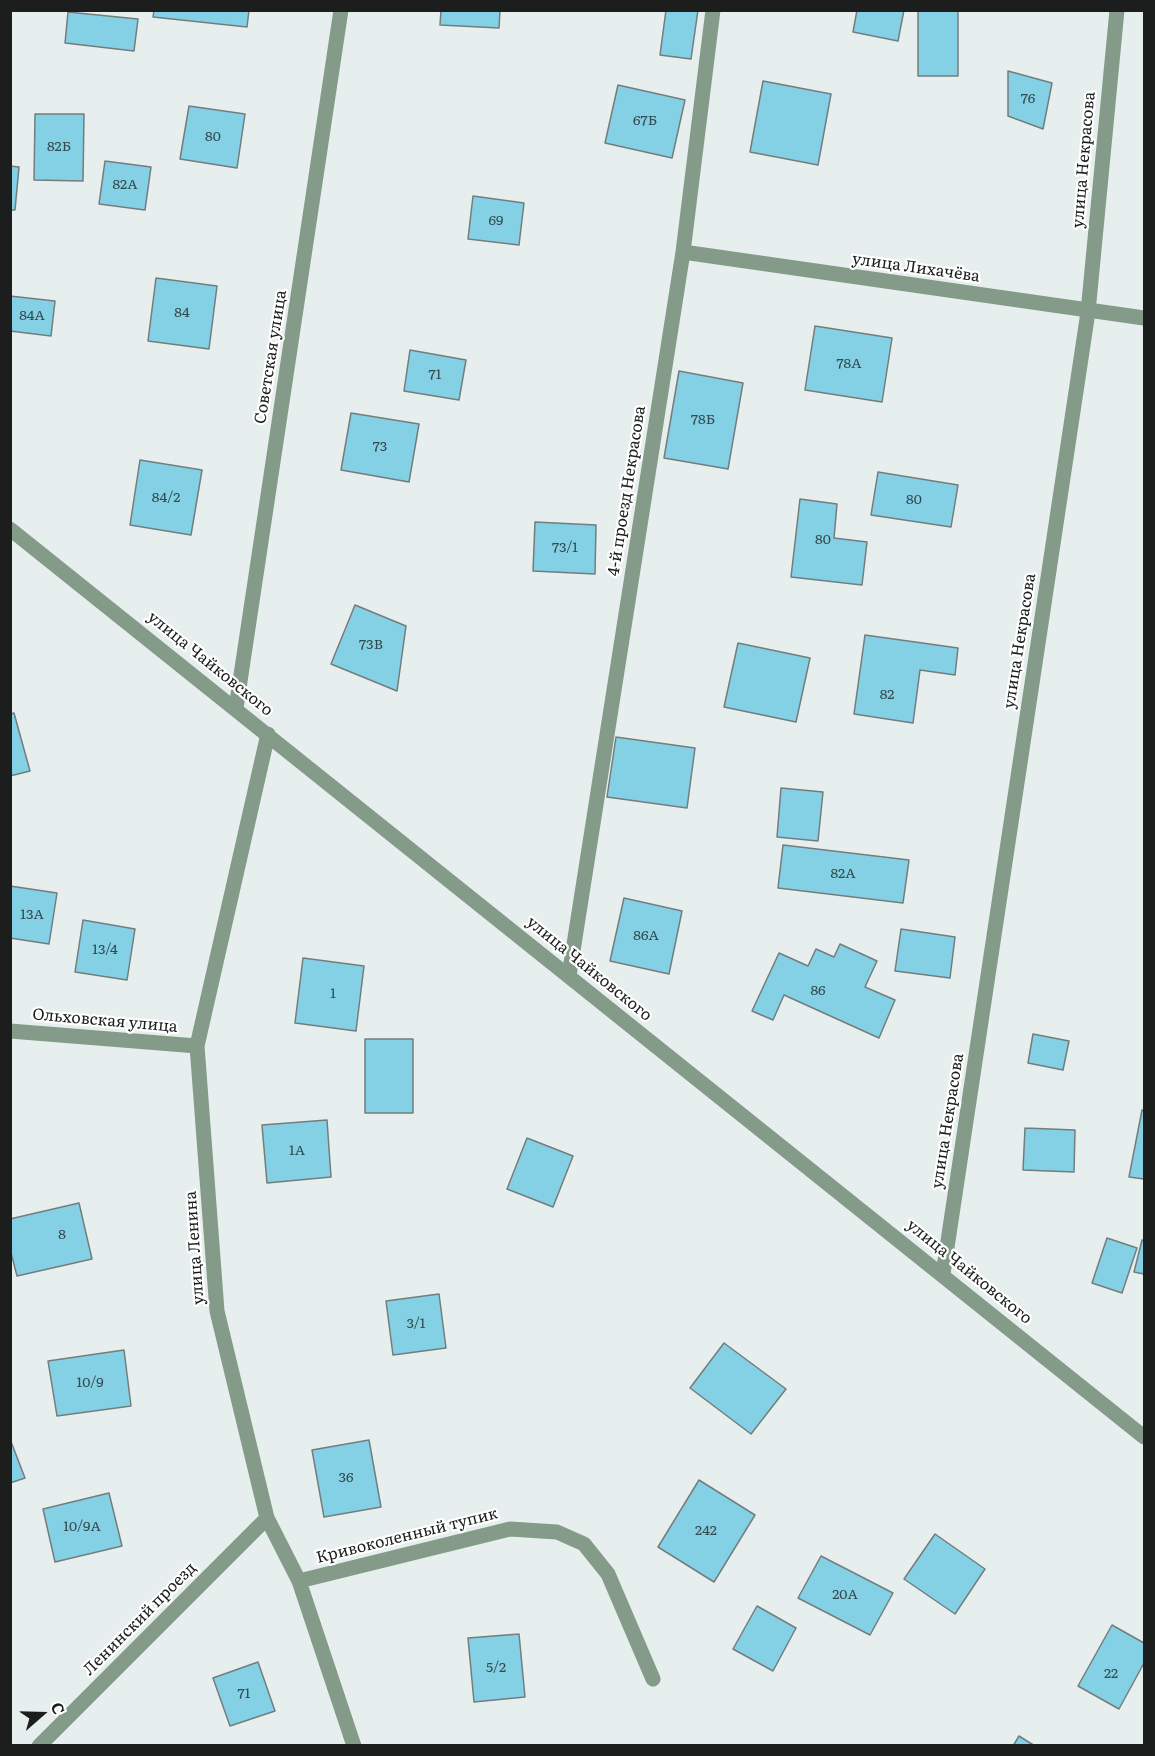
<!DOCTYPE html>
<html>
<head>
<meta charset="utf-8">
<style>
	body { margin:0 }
	#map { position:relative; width:1155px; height:1756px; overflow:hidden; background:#e6efed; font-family:Literata,serif }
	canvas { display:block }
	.frame { position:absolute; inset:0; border:12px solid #1b1e1d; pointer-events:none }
	.north { position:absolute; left:12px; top:1684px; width:60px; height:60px; -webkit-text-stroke:4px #fff; paint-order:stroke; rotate:70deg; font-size:16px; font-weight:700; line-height:24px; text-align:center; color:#1b1e1d }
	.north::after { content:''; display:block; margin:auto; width:21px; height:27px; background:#1b1e1d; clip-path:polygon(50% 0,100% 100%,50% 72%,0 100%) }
</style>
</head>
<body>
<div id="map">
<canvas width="1155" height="1756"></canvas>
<div class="frame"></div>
<div class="north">С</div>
</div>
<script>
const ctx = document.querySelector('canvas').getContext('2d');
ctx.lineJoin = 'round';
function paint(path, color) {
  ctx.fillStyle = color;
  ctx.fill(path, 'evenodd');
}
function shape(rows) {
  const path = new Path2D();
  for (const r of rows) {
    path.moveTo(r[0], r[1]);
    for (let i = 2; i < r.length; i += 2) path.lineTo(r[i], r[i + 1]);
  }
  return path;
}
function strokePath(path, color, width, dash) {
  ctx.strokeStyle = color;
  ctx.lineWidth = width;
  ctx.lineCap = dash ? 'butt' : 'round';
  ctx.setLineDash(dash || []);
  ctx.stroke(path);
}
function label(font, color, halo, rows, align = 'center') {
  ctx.font = font + ' Literata,serif';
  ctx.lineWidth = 4.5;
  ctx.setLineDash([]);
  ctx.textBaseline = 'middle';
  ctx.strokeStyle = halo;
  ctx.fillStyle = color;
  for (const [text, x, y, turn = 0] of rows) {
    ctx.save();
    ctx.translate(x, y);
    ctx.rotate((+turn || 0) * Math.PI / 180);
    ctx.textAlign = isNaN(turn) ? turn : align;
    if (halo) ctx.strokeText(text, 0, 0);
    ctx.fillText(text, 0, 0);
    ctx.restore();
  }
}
const building = shape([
	[154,10,249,10,247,27,153,17,154,10],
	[441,10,500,10,499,28,440,25,441,10],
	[666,10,698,10,691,59,660,55,666,10],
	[857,10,904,10,898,41,853,32,857,10],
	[918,10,958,10,958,76,918,76,918,10],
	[68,12,138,19,134,51,65,43,68,12],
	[1008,71,1052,83,1043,129,1008,116,1008,71],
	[763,81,831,94,818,165,750,152,763,81],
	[618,85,685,100,672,158,605,143,618,85],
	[189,106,245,114,237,168,180,159,189,106],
	[35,114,84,114,83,181,34,180,35,114],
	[105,161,151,167,145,210,99,204,105,161],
	[10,166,19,167,15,210,10,210,10,166],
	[473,196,524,203,519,245,468,239,473,196],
	[156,278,217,286,209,349,148,341,156,278],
	[10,296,55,301,51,336,10,331,10,296],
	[815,326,892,338,882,402,805,390,815,326],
	[410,350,466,360,459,400,404,391,410,350],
	[679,371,743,383,728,469,664,458,679,371],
	[351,413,419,424,409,482,341,470,351,413],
	[140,460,202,470,191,535,130,525,140,460],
	[878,472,958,485,951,527,871,515,878,472],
	[800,499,837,504,834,538,867,542,862,585,791,577,800,499],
	[535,522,596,525,595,574,533,571,535,522],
	[355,605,406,626,397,691,331,664,355,605],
	[865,635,958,648,955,675,920,670,913,723,854,714,865,635],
	[738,643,810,658,796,722,724,707,738,643],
	[14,713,30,771,10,776,10,714,14,713],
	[616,737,695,748,687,808,607,797,616,737],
	[781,788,823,792,818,841,777,837,781,788],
	[783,845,909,860,903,903,778,888,783,845],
	[10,886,57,893,49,944,10,938,10,886],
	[624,898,682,911,669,974,610,961,624,898],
	[83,920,135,929,127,980,75,972,83,920],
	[901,929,955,937,950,978,895,971,901,929],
	[840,944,877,961,865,987,895,1000,879,1038,784,995,773,1020,752,1011,779,953,808,966,816,949,834,957,840,944],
	[303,958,364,966,356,1031,295,1023,303,958],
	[1033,1034,1069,1041,1063,1070,1028,1063,1033,1034],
	[365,1039,413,1039,413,1113,365,1113,365,1039],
	[1142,1110,1144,1111,1144,1179,1129,1177,1142,1110],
	[327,1120,331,1177,267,1183,262,1125,327,1120],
	[1025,1128,1075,1130,1074,1172,1023,1170,1025,1128],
	[527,1138,573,1156,553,1207,507,1189,527,1138],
	[79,1203,92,1259,17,1276,10,1249,10,1219,79,1203],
	[1107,1238,1137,1248,1122,1293,1092,1283,1107,1238],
	[1142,1240,1144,1241,1144,1274,1134,1272,1142,1240],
	[439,1294,446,1348,393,1355,386,1301,439,1294],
	[724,1343,786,1389,751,1434,690,1388,724,1343],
	[124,1350,131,1406,57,1416,48,1361,124,1350],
	[10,1439,25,1478,10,1483,10,1439],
	[369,1440,381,1507,324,1517,312,1450,369,1440],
	[699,1480,755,1515,714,1582,658,1547,699,1480],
	[109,1493,122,1546,55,1562,43,1509,109,1493],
	[935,1534,985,1569,955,1614,904,1579,935,1534],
	[821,1556,893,1593,870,1635,798,1598,821,1556],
	[757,1606,796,1628,773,1671,733,1649,757,1606],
	[1112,1625,1144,1643,1144,1663,1119,1709,1078,1686,1112,1625],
	[519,1634,525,1697,474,1702,468,1638,519,1634],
	[258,1662,275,1711,230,1726,213,1678,258,1662],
	[1019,1736,1035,1746,1013,1746,1019,1736]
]);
const minor = shape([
	[683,252,1144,318],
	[10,529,1144,1437],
	[236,708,341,10],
	[268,734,197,1046,217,1311,267,1518,299,1581,354,1746],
	[569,976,683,252,713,10],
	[10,1031,197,1046],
	[943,1274,1088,312,1117,10],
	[299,1581,510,1529,557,1532,584,1544,608,1574,653,1679],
	[39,1746,267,1518]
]);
const numberNames = [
	["76",1028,99],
	["67Б",645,121],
	["80",213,137],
	["82Б",59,147],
	["82А",125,185],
	["69",496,221],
	["84",182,313],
	["84А",32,316],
	["78А",849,364],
	["71",435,375],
	["78Б",703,420],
	["73",380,447],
	["84/2",166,498],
	["80",914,500],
	["80",823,540],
	["73/1",565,548],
	["73В",371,645],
	["82",887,695],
	["82А",843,874],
	["13А",32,915],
	["86А",646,936],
	["13/4",105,950],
	["86",818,991],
	["1",333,994],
	["1А",297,1151],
	["8",62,1235],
	["3/1",416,1324],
	["10/9",90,1383],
	["36",346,1478],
	["10/9А",82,1527],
	["242",706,1531],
	["20А",845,1595],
	["5/2",496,1668],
	["22",1111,1674],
	["71",244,1694]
];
const streetNames = [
	["улица Некрасова",1084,160,-85],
	["улица Лихачёва",916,268,8],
	["Советская улица",271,357,-81],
	["4-й проезд Некрасова",627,491,-81],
	["улица Некрасова",1020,641,-81],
	["улица Чайковского",210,664,39],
	["улица Чайковского",589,969,39],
	["Ольховская улица",105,1021,5],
	["улица Некрасова",948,1121,-81],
	["улица Ленина",195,1248,-94],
	["улица Чайковского",969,1272,39],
	["Кривоколенный тупик",407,1536,-14],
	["Ленинский проезд",140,1619,-45]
];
paint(building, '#84d1e5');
strokePath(building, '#747c7e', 1.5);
strokePath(minor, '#849b89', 15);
label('14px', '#354b4f', null, numberNames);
label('16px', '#1b1e1d', '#fff', streetNames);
</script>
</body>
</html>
